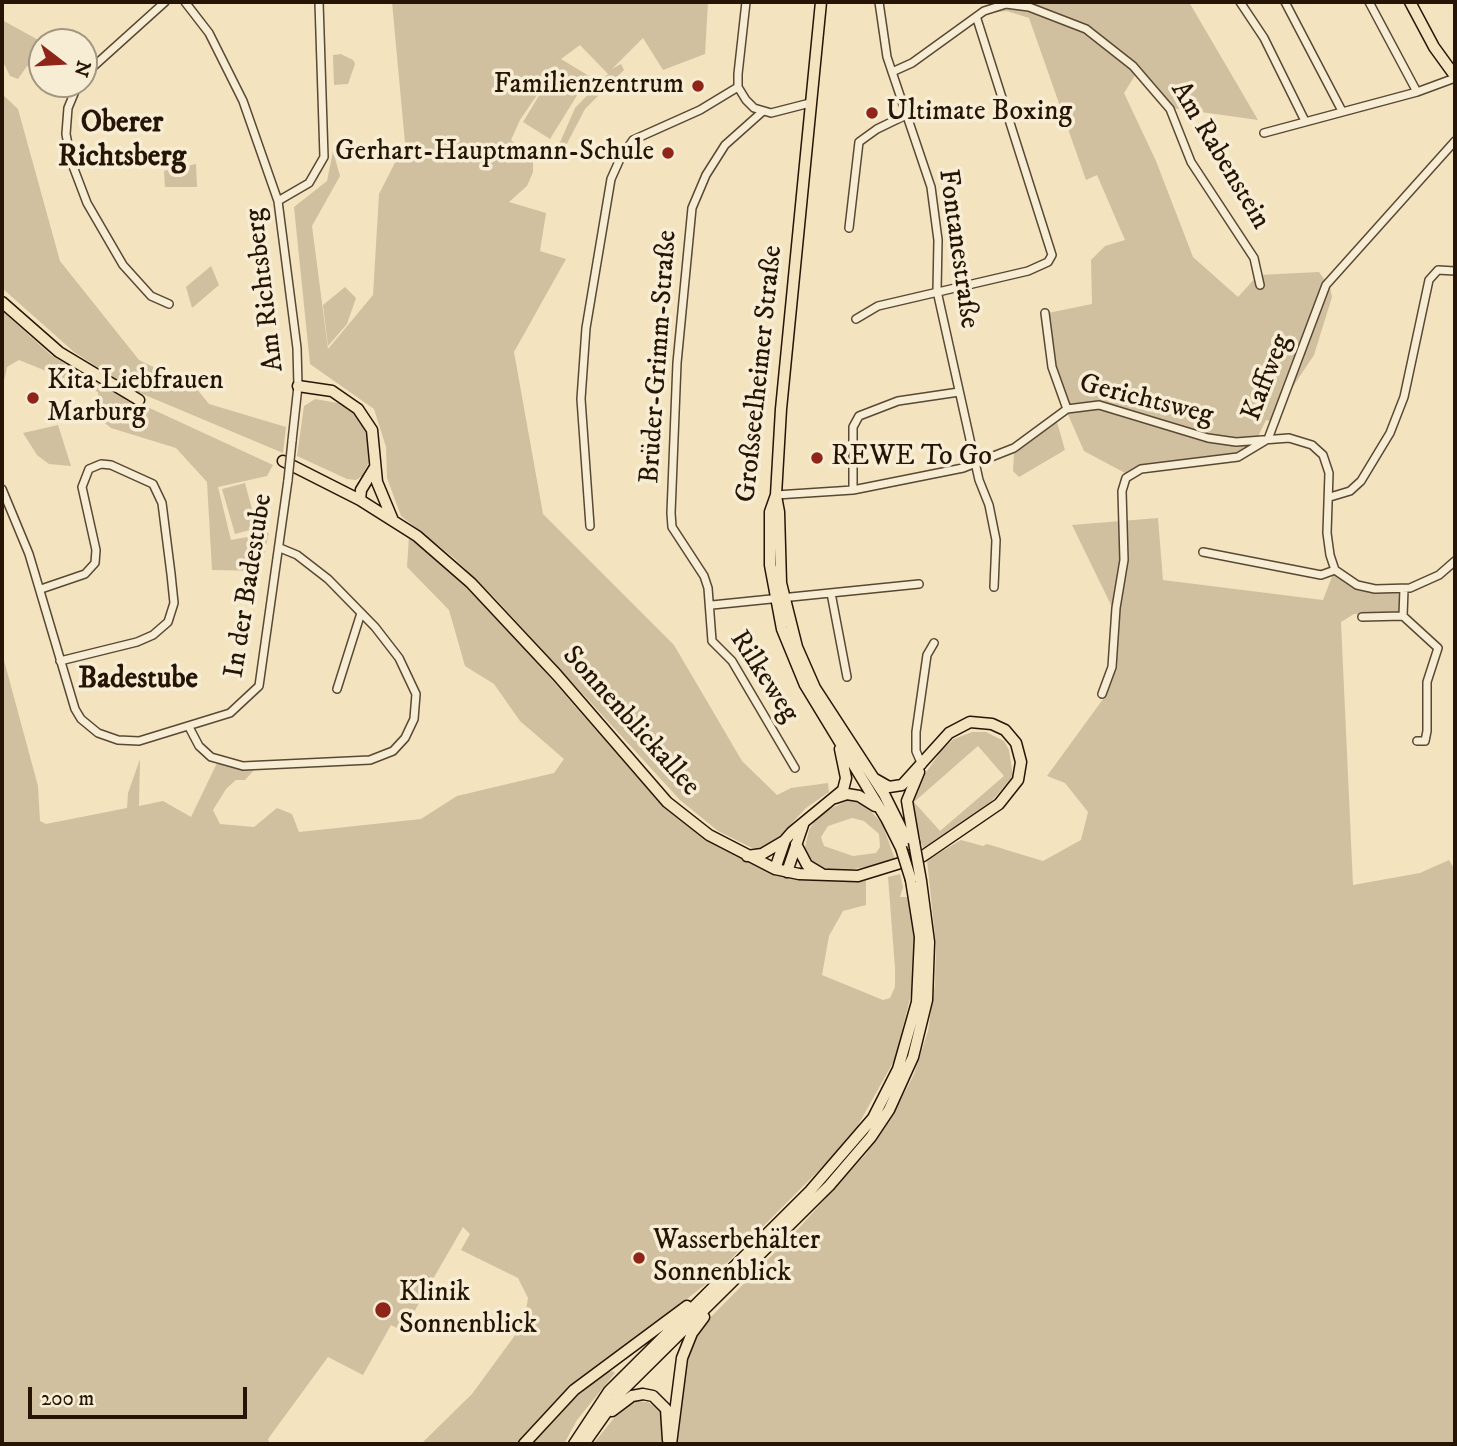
<!DOCTYPE html>
<html>
<head>
<meta charset="utf-8">
<style>
	body { margin:0 }
	#map { position:relative; width:1457px; height:1446px; overflow:hidden; background:#f3e3be; font-family:"IM FELL DW Pica",serif }
	canvas { display:block }
	.frame { position:absolute; inset:0; border:4px solid #261505; pointer-events:none }
	.north { position:absolute; left:28px; top:28px; width:70px; height:70px; box-sizing:border-box; background:#f7edd5; border:2px solid #a39782; border-radius:50%; rotate:107deg; font-size:19px; font-weight:700; line-height:28px; text-align:center; color:#261505 }
	.north::after { content:''; display:block; margin:auto; width:24px; height:32px; background:#8f2418; clip-path:polygon(50% 0,100% 100%,50% 72%,0 100%) }
	.scale { position:absolute; left:28px; top:1387px; width:219px; height:32px; box-sizing:border-box; border:4px solid #261505; border-top:0; padding-left:9px; font-size:21px; line-height:24px; white-space:nowrap; color:#261505; -webkit-text-stroke:5px #f7edd5; paint-order:stroke }
</style>
</head>
<body>
<div id="map">
<canvas width="1457" height="1446"></canvas>
<div class="frame"></div>
<div class="north">N</div>
<div class="scale">200 m</div>
</div>
<script>
const ctx = document.querySelector('canvas').getContext('2d');
ctx.lineJoin = 'round';
function paint(path, color) {
  ctx.fillStyle = color;
  ctx.fill(path, 'evenodd');
}
function shape(rows) {
  const path = new Path2D();
  for (const r of rows) {
    path.moveTo(r[0], r[1]);
    for (let i = 2; i < r.length; i += 2) path.lineTo(r[i], r[i + 1]);
  }
  return path;
}
function strokePath(path, color, width, dash) {
  ctx.strokeStyle = color;
  ctx.lineWidth = width;
  ctx.lineCap = dash ? 'butt' : 'round';
  ctx.setLineDash(dash || []);
  ctx.stroke(path);
}
function label(font, color, halo, rows, align = 'center') {
  ctx.font = font + ' "IM FELL DW Pica",serif';
  ctx.lineWidth = 7;
  ctx.setLineDash([]);
  ctx.textBaseline = 'middle';
  ctx.strokeStyle = halo;
  ctx.fillStyle = color;
  for (const [text, x, y, turn = 0] of rows) {
    ctx.save();
    ctx.translate(x, y);
    ctx.rotate((+turn || 0) * Math.PI / 180);
    ctx.textAlign = isNaN(turn) ? turn : align;
    if (halo) ctx.strokeText(text, 0, 0);
    ctx.fillText(text, 0, 0);
    ctx.restore();
  }
}
const green = shape([
	[392,2,708,2,705,54,663,70,643,38,612,69,621,64,624,70,585,109,561,155,558,147,575,108,608,74,580,45,561,59,589,76,550,139,523,122,560,61,520,120,511,140,533,161,533,172,527,186,509,202,546,213,540,251,566,259,514,352,543,514,674,645,742,761,777,795,791,788,828,783,829,792,806,808,780,836,763,849,752,848,718,831,680,800,493,596,454,558,401,516,387,478,386,447,374,409,310,364,294,207,327,181,333,151,340,176,312,226,328,349,373,295,379,194,405,143],
	[1013,2,1189,2,1258,120,1172,108,1139,69,1124,93,1156,161,1193,257,1238,297,1258,275,1319,272,1330,287,1332,297,1314,355,1270,421,1266,420,1252,449,1226,457,1140,467,1125,473,1084,451,1066,410,1054,367,1048,313,1092,304,1091,260,1105,246,1125,240,1097,175,1086,180,1029,18,1007,11,984,14],
	[2,20,42,42,42,68,27,66,18,79,10,76,2,60],
	[341,54,353,60,355,64,348,84,334,85,333,55],
	[2,94,18,109,60,261,139,360,196,388,209,404,286,427,283,453,133,390,74,352,2,288],
	[196,164,197,187,165,187,164,171],
	[211,266,219,285,192,308,186,287],
	[345,287,356,298,347,324,328,346,323,305],
	[2,311,51,355,104,387,273,465,267,476,218,487,231,540,269,533,260,571,212,570,207,482,176,448,111,428,100,419,98,392,19,360,7,367,2,390],
	[315,399,343,404,353,411,368,431,371,444,370,460,362,476,356,480,347,479,297,456,304,406],
	[1057,422,1065,450,1019,477,1013,471,1014,454],
	[58,425,71,466,49,464,37,455,23,433],
	[245,483,257,528,235,534,222,489],
	[1158,518,1163,580,1323,600,1333,574,1359,590,1401,594,1399,613,1354,614,1341,622,1353,885,1420,873,1449,860,1455,870,1455,1444,677,1444,685,1366,701,1327,799,1228,866,1154,893,1115,914,1074,928,1031,935,984,936,946,927,860,961,840,983,846,987,844,1043,861,1081,840,1088,812,1065,783,1047,776,1106,695,1116,667,1119,610,1113,609,1072,525],
	[409,536,490,609,657,800,689,827,761,869,811,881,866,881,866,905,843,911,829,936,822,975,883,1000,890,998,895,987,895,968,888,877,900,874,903,887,900,897,907,897,914,931,915,978,895,1059,857,1127,830,1159,706,1284,560,1398,520,1444,421,1444,472,1394,524,1323,528,1298,518,1278,461,1250,470,1234,463,1227,403,1331,391,1325,363,1375,328,1357,268,1439,270,1444,2,1444,2,653,38,786,40,821,46,824,127,808,128,793,140,759,139,806,163,801,191,817,217,763,254,770,245,780,236,780,226,789,213,810,220,824,254,827,277,808,292,814,299,832,421,819,457,796,554,773,564,759,520,721,494,684,465,666,449,610,407,567],
	[972,732,986,732,1004,741,1009,750,1013,776,989,804,924,849,916,833,911,801,918,784,941,751,954,739],
	[978,746,1004,776,940,831,914,802],
	[849,800,864,804,882,823,896,862,841,871,817,867,809,860,805,847,809,830,819,814],
	[852,818,864,821,879,834,880,847,876,853,853,856,824,846,821,837,828,826],
	[612,1371,615,1373,577,1420,564,1444,531,1444,554,1417,603,1373],
	[635,1401,648,1402,663,1412,662,1444,593,1444,623,1407]
]);
const minor = shape([
	[185,2,209,33,243,101,278,201,297,348,298,386,292,441],
	[746,2,738,74,738,87,746,100,754,108,771,113,810,103],
	[879,2,887,57,931,187,938,240,937,291,979,480,989,505,996,540,994,587],
	[1240,2,1264,38,1305,121],
	[1285,2,1342,111],
	[1369,2,1417,92],
	[892,72,912,63,984,11,1006,4,1029,7,1086,29,1133,66,1170,109,1191,162,1254,258,1260,285],
	[84,75,165,2],
	[78,84,68,108,66,134,71,161,87,203,123,265,151,296,169,304],
	[762,112,725,145,706,175,692,208,677,363,671,513,672,527,704,576,708,588,712,641,732,661,795,768],
	[1264,133,1417,92,1455,78],
	[278,201,309,183,324,157,319,2],
	[849,228,859,142,877,129,908,114],
	[1045,313,1052,367,1067,409],
	[856,319,878,306,1028,271,1048,262,1052,255,977,19],
	[2,489,29,554,75,709,81,719,98,733,118,740,139,741,230,713,259,686,288,480],
	[853,490,853,427,859,416,898,401,959,392],
	[776,495,853,490,963,468,1014,448,1067,409,1099,405,1208,438,1236,442,1289,438,1312,445,1323,455,1329,473,1327,533,1330,555,1335,570,1357,585,1375,589,1410,588,1439,575,1455,561],
	[1330,497,1350,491,1361,481,1390,433,1404,397,1429,280,1438,270,1455,271],
	[590,526,581,399,586,328,611,179,620,159,633,140,700,110,738,87],
	[1203,552,1321,575,1335,570],
	[41,589,85,574,95,563,96,550,82,487,89,469,101,464,111,465,153,484,162,503,171,574,174,603,168,622,153,635,137,642,60,661],
	[1404,589,1403,616,1438,648,1427,682,1427,731,1425,741,1417,741],
	[831,593,847,677],
	[712,605,919,584],
	[1362,617,1403,616],
	[337,689,361,613],
	[1102,694,1112,667,1116,608,1124,560,1122,491,1126,478,1141,469,1238,457,1268,439,1326,285,1455,141],
	[189,727,199,746,211,757,243,766,370,760,393,751,405,738,414,719,416,694,399,658,375,627,328,579,297,555,280,548],
	[922,765,916,751,916,732,927,655,934,643]
]);
const major = shape([
	[821,2,781,409,776,495,770,512,770,565,782,629,805,685,887,820,901,848],
	[1410,2,1434,47,1455,76],
	[2,302,59,352,139,400],
	[298,386,332,391,358,409,372,430,377,482,392,518],
	[283,461,360,500,417,536,471,583,557,675,667,802,709,835,775,869,799,874,858,876,923,856,999,804,1018,780,1021,762,1016,743,1005,730,992,724,970,722,949,733,902,785,889,787,875,779],
	[776,496,779,512,781,583,797,647,815,688,884,794,909,844],
	[360,500,361,490,375,467],
	[835,798,847,794,859,796,875,806],
	[914,842,907,801,919,772],
	[796,844,807,865,822,874],
	[747,856,762,854,784,841],
	[775,869,785,840,792,832,843,790,846,778,840,749],
	[787,872,803,825],
	[612,1411,632,1396,643,1394,653,1396,666,1409,668,1440],
	[524,1444,574,1390,687,1306],
	[574,1444,609,1391,810,1191,873,1118,898,1069,917,1002,920,937,911,880],
	[584,1444,620,1393,829,1186,871,1137,889,1110,913,1057,927,1000,929,942,921,881],
	[671,1444,682,1358,692,1333,704,1317]
]);
const minorBridge = shape([
	[288,480,292,441]
]);
const majorBridge = shape([
	[914,842,921,881],
	[901,848,911,880]
]);
const markers = [
	[698,86,7,"#8f2418"],
	[872,113,7,"#8f2418"],
	[668,153,7,"#8f2418"],
	[33,398,7,"#8f2418"],
	[817,458,7,"#8f2418"],
	[639,1258,7,"#8f2418"],
	[383,1310,9,"#8f2418"]
];
const poiNames = [
	["Familienzentrum",684,86,"right"],
	["Ultimate Boxing",886,113],
	["Gerhart-Hauptmann-Schule",654,153,"right"],
	["Kita Liebfrauen",47,382],
	["Marburg",47,414],
	["REWE To Go",831,458],
	["Wasserbehälter",653,1242],
	["Sonnenblick",653,1274],
	["Klinik",399,1294],
	["Sonnenblick",399,1326]
];
const streetNames = [
	["Am Rabenstein",1219,156,59],
	["Fontanestraße",957,249,82],
	["Am Richtsberg",266,290,-97],
	["Brüder-Grimm-Straße",660,357,-86],
	["Großseelheimer Straße",761,374,-84],
	["Kaffweg",1268,378,-69],
	["Gerichtsweg",1146,401,14],
	["In der Badestube",250,586,-81],
	["Rilkeweg",763,677,57],
	["Sonnenblickallee",630,722,48]
];
const neighbourhoodNames = [
	["Oberer",122,125],
	["Richtsberg",122,159],
	["Badestube",138,681]
];
paint(green, '#d0c09f');
strokePath(minor, '#594833', 10);
strokePath(major, '#261505', 13);
strokePath(minor, '#f7edd5', 7);
strokePath(major, '#f3e3be', 10);
strokePath(minorBridge, '#594833', 10, []);
strokePath(majorBridge, '#261505', 13, []);
strokePath(minorBridge, '#f7edd5', 7);
strokePath(majorBridge, '#f3e3be', 10);
for (const [x, y, r, color] of markers) {
  const dot = new Path2D();
  dot.arc(x, y, r, 0, 2 * Math.PI);
  ctx.fillStyle = color;
  ctx.fill(dot);
  strokePath(dot, '#f7edd5', 2.5);
}
label('28px', '#261505', '#f7edd5', poiNames, 'left');
label('28px', '#261505', '#f7edd5', streetNames);
label('bold 30px', '#261505', '#f7edd5', neighbourhoodNames);
</script>
</body>
</html>
